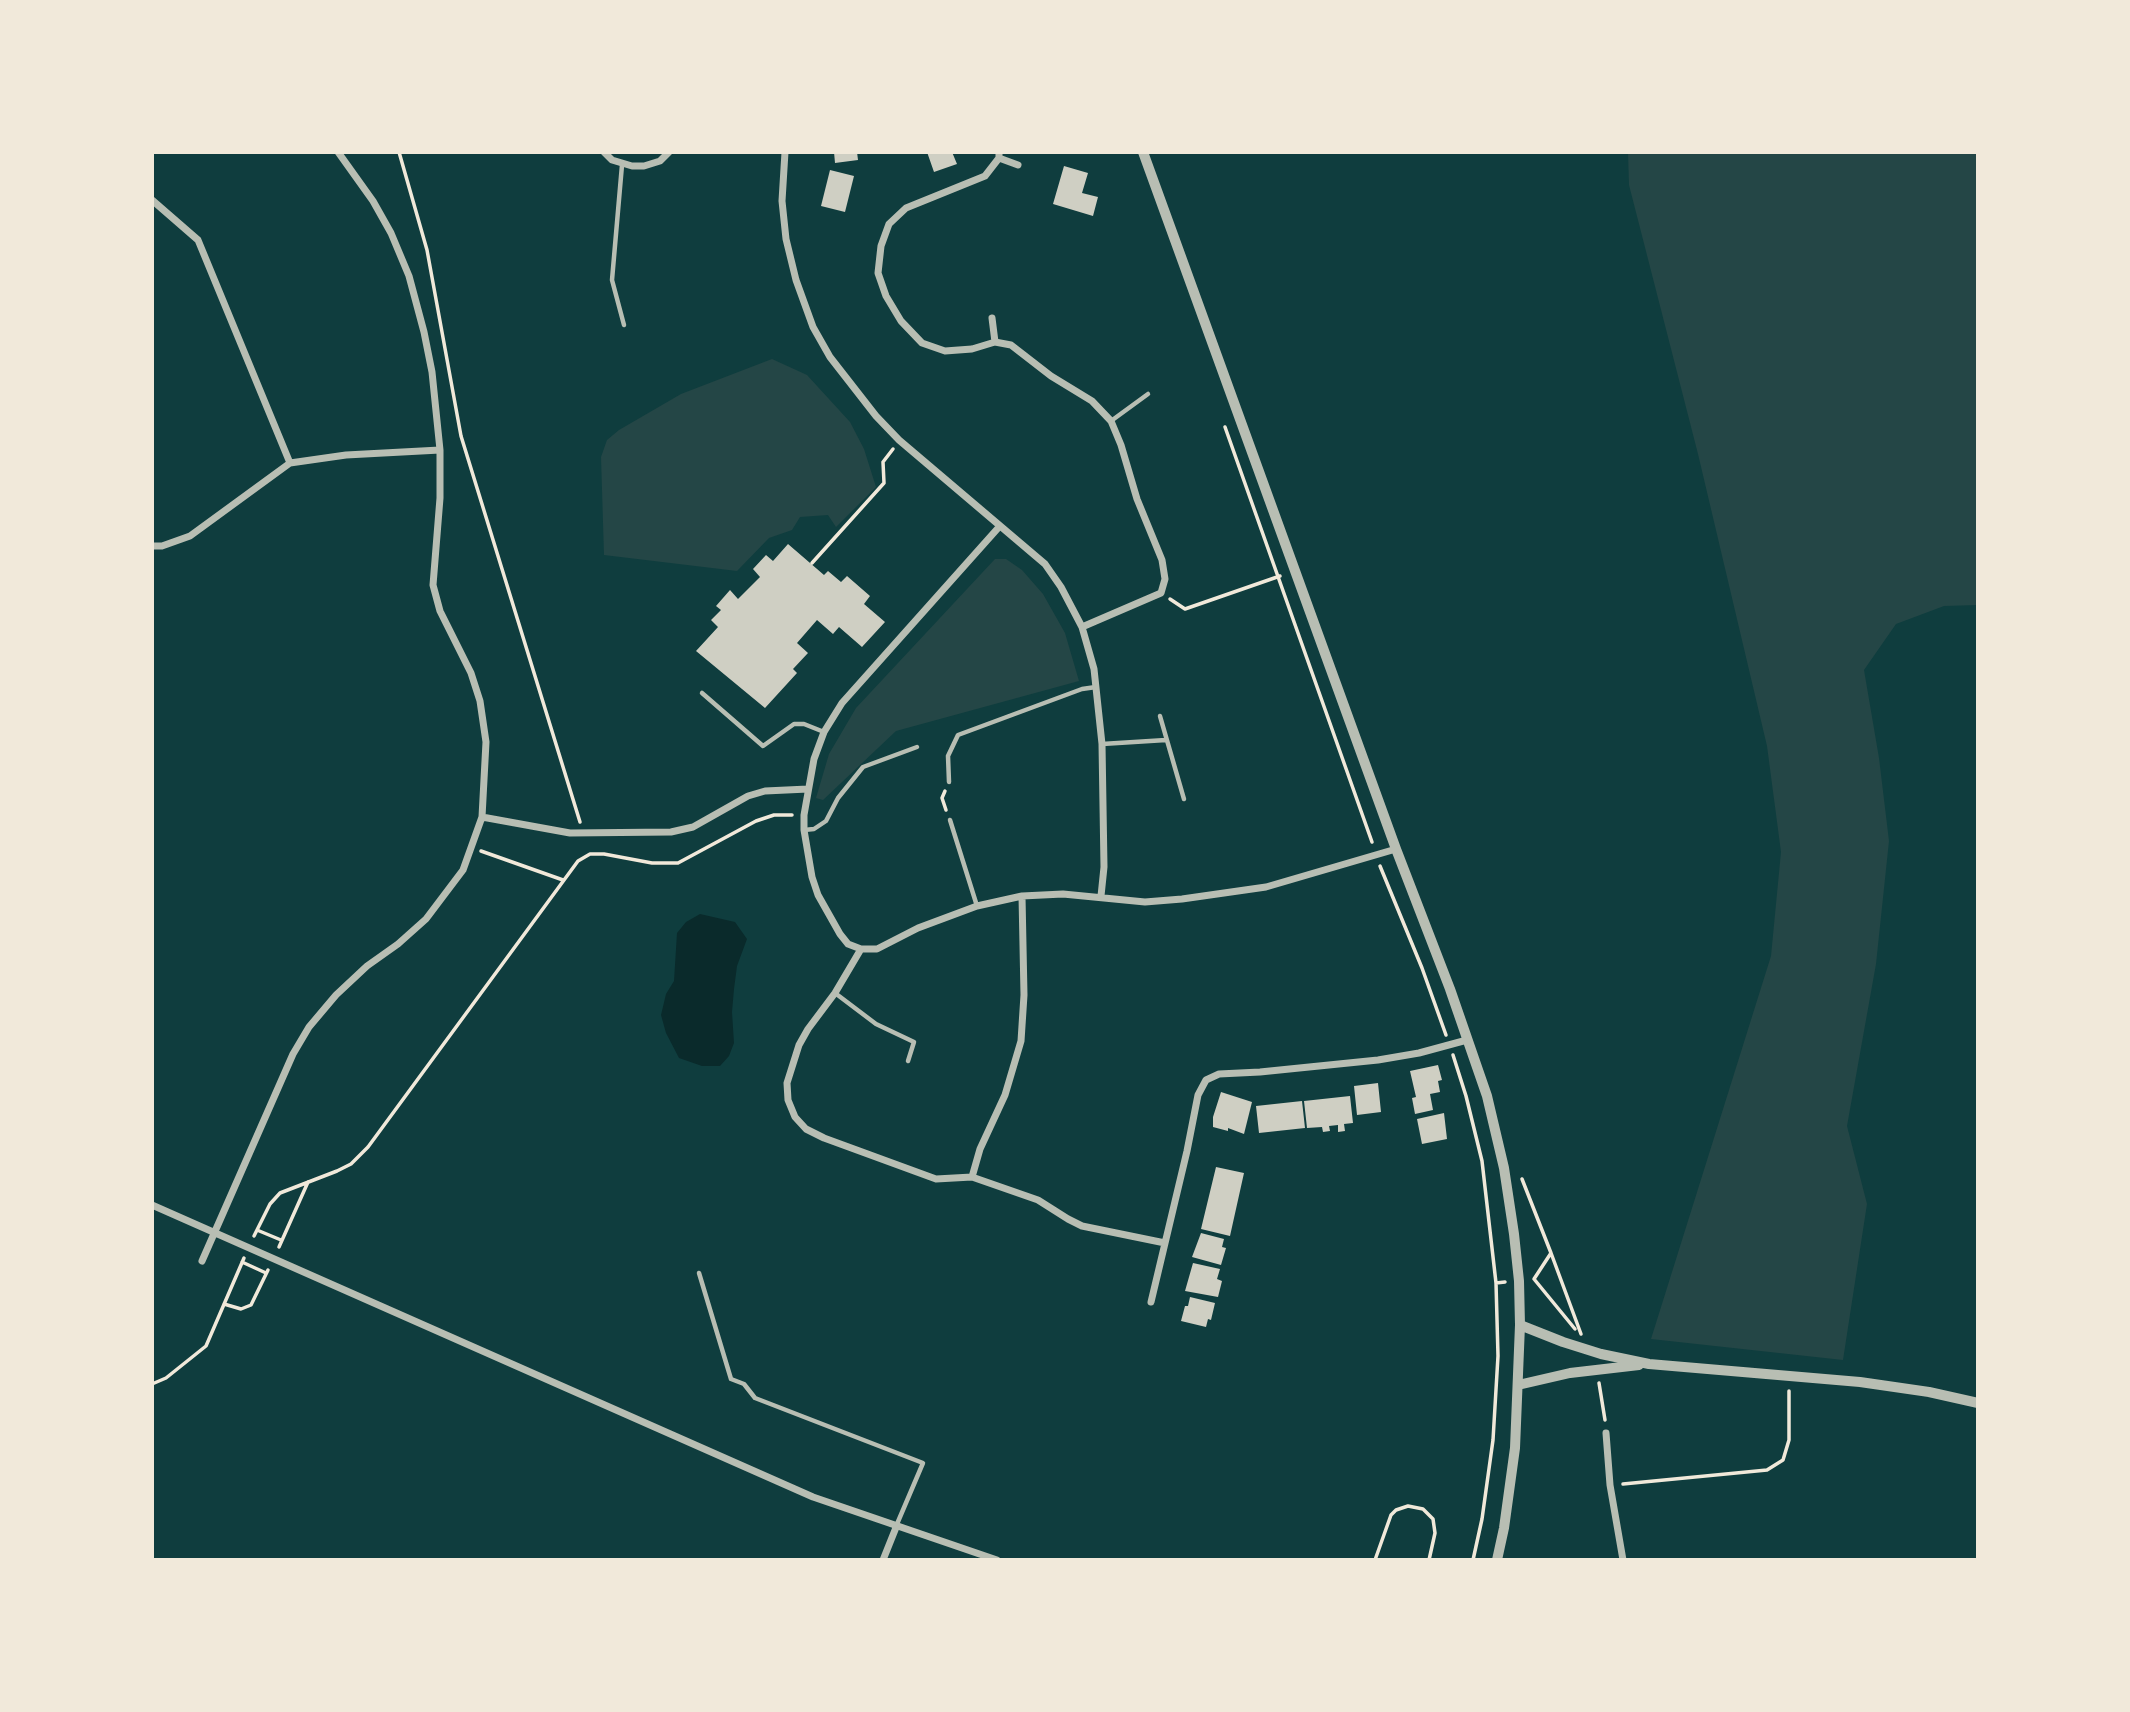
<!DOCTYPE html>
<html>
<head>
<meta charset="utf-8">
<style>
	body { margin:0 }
	#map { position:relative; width:2130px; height:1712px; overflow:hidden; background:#0f3d3e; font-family:Rubik,sans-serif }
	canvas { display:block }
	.frame { position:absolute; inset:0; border:154px solid #f1e9da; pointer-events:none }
</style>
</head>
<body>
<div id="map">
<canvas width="2130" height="1712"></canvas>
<div class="frame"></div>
</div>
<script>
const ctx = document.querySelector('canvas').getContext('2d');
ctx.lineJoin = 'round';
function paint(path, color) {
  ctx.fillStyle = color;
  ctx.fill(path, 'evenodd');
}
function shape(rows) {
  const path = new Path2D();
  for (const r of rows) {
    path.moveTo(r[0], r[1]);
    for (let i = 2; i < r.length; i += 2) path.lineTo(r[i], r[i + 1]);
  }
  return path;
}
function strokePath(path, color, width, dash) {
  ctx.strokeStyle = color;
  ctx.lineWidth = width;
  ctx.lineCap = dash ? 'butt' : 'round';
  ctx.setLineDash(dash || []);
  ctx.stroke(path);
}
const green = shape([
	[1628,152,1978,152,1978,605,1944,606,1896,624,1864,670,1879,758,1889,841,1876,964,1847,1126,1867,1204,1843,1360,1651,1339,1771,956,1781,852,1767,746,1698,454,1629,185],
	[772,359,807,375,850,422,864,449,876,487,836,527,828,515,800,517,792,530,769,538,737,571,604,555,601,457,607,440,619,430,681,394],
	[995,559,1006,559,1022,570,1043,594,1065,633,1079,681,896,731,823,800,816,798,829,754,856,708]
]);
const water = shape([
	[700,914,735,922,747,939,737,966,734,989,732,1012,734,1043,729,1056,720,1066,702,1066,679,1058,666,1033,661,1015,666,994,674,981,677,933,686,922]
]);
const building = shape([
	[834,152,857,152,858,160,835,163],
	[927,152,952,152,957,164,934,172],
	[1064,166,1088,173,1082,193,1098,197,1093,216,1053,204],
	[830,170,854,176,845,212,821,206],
	[788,544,824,575,828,571,841,582,847,576,870,596,864,604,885,622,862,647,839,627,833,634,817,620,797,643,808,653,793,669,797,673,765,708,696,651,718,627,711,620,721,610,716,606,730,590,738,599,760,577,753,569,766,555,773,561],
	[1438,1065,1442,1080,1438,1081,1440,1092,1430,1094,1433,1110,1415,1114,1412,1098,1416,1097,1410,1071],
	[1378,1083,1381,1112,1357,1115,1354,1086],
	[1221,1092,1252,1102,1244,1134,1228,1128,1228,1131,1213,1127,1213,1117],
	[1350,1096,1353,1123,1344,1124,1345,1131,1338,1132,1338,1125,1329,1126,1330,1131,1323,1132,1322,1127,1307,1128,1304,1101],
	[1302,1101,1305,1128,1259,1133,1256,1106],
	[1444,1113,1447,1139,1422,1144,1417,1119],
	[1216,1167,1244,1173,1230,1236,1201,1229],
	[1201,1233,1224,1239,1222,1247,1226,1248,1221,1265,1192,1257],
	[1193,1263,1220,1269,1217,1279,1222,1281,1218,1297,1185,1291],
	[1190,1297,1215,1303,1211,1320,1208,1319,1206,1327,1181,1321,1185,1306,1188,1306]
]);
const path = shape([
	[399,152,427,250,461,436,580,822],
	[1225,427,1372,842],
	[812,563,884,483,883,462,893,449],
	[1170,599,1185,609,1280,576],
	[945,791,942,798,946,810],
	[481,851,563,880],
	[1380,866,1422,968,1446,1035],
	[1453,1055,1466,1096,1482,1161,1496,1283],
	[1522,1179,1551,1253,1534,1279],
	[257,1230,281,1240],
	[254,1236,270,1204,280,1193,337,1171,351,1164,368,1147,578,861,590,854,604,854,652,863,678,863,756,821,774,815,792,815],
	[279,1247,308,1182],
	[1551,1253,1581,1334],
	[242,1262,266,1273],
	[1534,1279,1575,1329],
	[224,1304,241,1309,251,1305,268,1270],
	[1599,1383,1605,1420],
	[152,1384,166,1378,206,1346,244,1258],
	[1623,1484,1767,1470,1783,1460,1789,1440,1789,1391],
	[1375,1560,1391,1515,1396,1510,1408,1506,1423,1509,1433,1519,1435,1533,1429,1560],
	[1473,1560,1482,1519,1493,1440,1498,1356,1496,1283,1505,1282]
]);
const service = shape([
	[622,165,612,280,624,325],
	[1111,421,1148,394],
	[702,693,763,746,794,724,804,724,824,732],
	[1160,716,1184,799],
	[1102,744,1166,740],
	[949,782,948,756,958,735,1082,689,1096,687],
	[950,820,977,906],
	[804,830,814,829,826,821,838,798,863,767,917,747],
	[835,993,876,1024,914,1042,908,1061],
	[699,1273,731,1379,744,1384,755,1398,923,1463,897,1524]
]);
const minor = shape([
	[604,152,612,160,632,166,644,166,660,161,669,152],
	[785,152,782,201,786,239,796,280,813,327,830,357,876,416,899,440,1045,564,1061,587,1082,627,1094,669,1102,744,1104,867,1101,896],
	[999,152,999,158,985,176,906,208,889,224,881,246,878,273,886,296,901,321,922,343,945,351,972,349,995,342,1011,345,1051,376,1092,401,1111,421,1121,445,1137,499,1162,560,1165,579,1161,593,1082,627],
	[999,158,1018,165],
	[152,200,198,240,290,463],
	[992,318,995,342],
	[152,546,162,546,190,536,290,463,346,455,440,450],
	[482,817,570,833,671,832,693,827,748,796,765,791,808,789],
	[861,949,848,944,840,934,818,895,812,877,804,830,804,815,814,759,824,732,842,703,999,527],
	[972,1177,980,1149,1005,1095,1021,1041,1024,995,1022,896],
	[152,1205,813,1497,997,1560],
	[1165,1243,1082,1226,1068,1219,1038,1200,972,1177,936,1179,824,1138,806,1129,795,1117,788,1100,787,1083,799,1045,808,1029,835,993,861,949,877,949,918,928,977,906,1022,896,1063,894,1145,902,1182,899,1266,887,1396,849],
	[202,1261,293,1054,309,1027,336,995,367,966,398,944,426,919,463,870,482,817,486,742,480,701,471,673,440,611,433,585,440,498,440,450,432,372,424,332,409,276,391,233,373,201,338,152],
	[1151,1302,1187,1151,1198,1095,1206,1080,1219,1074,1260,1072,1378,1060,1419,1053,1467,1040],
	[1606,1433,1610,1485,1623,1560],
	[883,1560,897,1525]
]);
const tertiary = shape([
	[1143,152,1396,849,1450,989,1487,1096,1504,1168,1514,1234,1519,1281,1520,1325,1515,1448,1504,1528,1497,1560],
	[1520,1325,1563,1342,1601,1354,1649,1364,1860,1382,1929,1392,1978,1403],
	[1518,1385,1570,1373,1639,1365]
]);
paint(green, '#244646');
paint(water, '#0a2a2b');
paint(building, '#cfcfc3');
strokePath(path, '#f1e9da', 3.5);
strokePath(service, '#b8beb3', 4.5);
strokePath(minor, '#b8beb3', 7);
strokePath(tertiary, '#b8beb3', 10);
</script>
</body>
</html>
